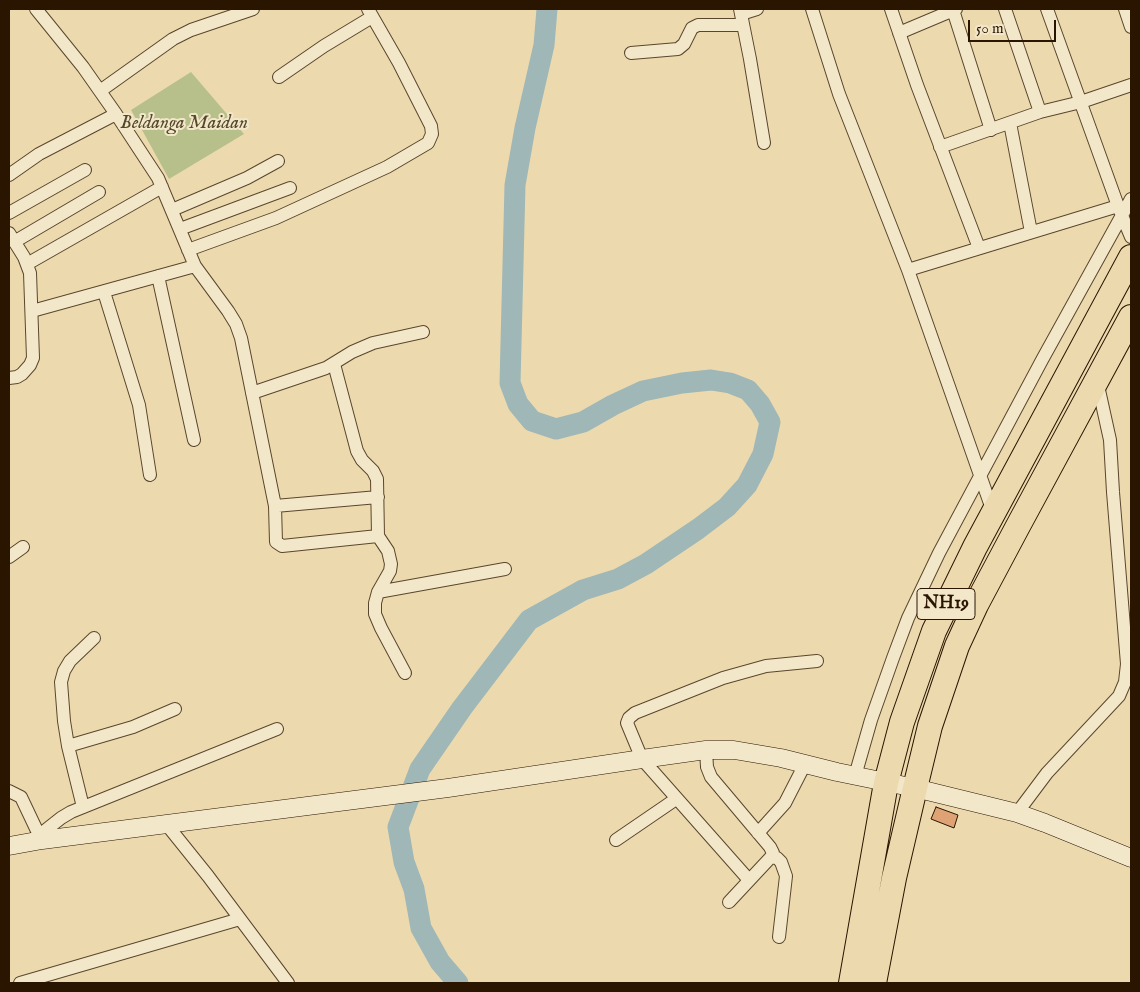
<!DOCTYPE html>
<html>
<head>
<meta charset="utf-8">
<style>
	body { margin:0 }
	#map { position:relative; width:1140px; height:992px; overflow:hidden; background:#ecdaae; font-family:"IM FELL English",serif }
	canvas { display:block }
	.frame { position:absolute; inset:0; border:10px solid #2a1500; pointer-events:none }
	.scale { position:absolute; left:968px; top:20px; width:88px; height:22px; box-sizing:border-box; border:2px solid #2a1500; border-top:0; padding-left:6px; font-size:15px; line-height:18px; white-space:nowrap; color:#2a1500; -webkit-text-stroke:4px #f3e7ca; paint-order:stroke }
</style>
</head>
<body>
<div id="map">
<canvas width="1140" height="992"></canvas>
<div class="frame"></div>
<div class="scale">50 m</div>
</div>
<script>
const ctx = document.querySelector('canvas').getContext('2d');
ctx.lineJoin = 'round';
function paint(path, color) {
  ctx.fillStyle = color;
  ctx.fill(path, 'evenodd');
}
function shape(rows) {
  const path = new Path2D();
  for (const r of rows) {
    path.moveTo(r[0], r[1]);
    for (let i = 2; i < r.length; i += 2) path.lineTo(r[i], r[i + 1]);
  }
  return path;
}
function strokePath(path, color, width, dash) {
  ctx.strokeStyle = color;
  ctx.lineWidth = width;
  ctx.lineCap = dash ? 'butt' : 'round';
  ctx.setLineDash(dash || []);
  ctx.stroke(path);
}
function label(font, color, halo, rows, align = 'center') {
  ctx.font = font + ' "IM FELL English",serif';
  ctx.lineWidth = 4;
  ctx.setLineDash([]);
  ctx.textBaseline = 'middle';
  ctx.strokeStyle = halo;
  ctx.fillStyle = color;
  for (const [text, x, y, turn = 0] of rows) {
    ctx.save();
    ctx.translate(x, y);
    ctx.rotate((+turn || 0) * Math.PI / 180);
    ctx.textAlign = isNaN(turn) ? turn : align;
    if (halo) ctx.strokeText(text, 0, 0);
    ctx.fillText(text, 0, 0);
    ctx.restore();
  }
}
const green = shape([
	[191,72,244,134,169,179,131,110]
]);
const river = shape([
	[458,983,440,962,421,928,414,889,404,862,398,827,420,769,462,708,529,620,583,590,618,579,646,564,698,529,727,507,747,485,763,454,770,422,760,404,748,390,730,383,711,380,682,383,643,391,613,405,583,422,556,429,532,421,518,404,510,383,515,185,525,128,544,45,547,9]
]);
const building = shape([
	[936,807,958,815,954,828,931,819,936,807]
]);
const street = shape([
	[36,9,83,67,116,114,158,178,195,266,228,311,236,324,241,338,275,506,276,542,282,546,378,536],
	[740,9,750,59,764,143],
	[812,9,839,94,908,270,993,512],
	[891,9,917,85,979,248],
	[1005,9,1040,112],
	[1047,9,1118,206,1131,237],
	[1125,9,1131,27],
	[953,10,991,130],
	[741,14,757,9],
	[899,33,956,9],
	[631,53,678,49,684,44,692,28,698,25,743,25],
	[279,77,324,46,372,17],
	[100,91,173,39,191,30,253,9],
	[1010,123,1031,232],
	[940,147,1040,112,1081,102,1131,85],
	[9,175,39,154,116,114],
	[172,210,247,178,278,161],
	[9,213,85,170],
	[180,229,290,188],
	[9,233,24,257,30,273,33,358,30,365,22,374,17,377,9,378],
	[14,242,99,192],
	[188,250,276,218,387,167,428,143,432,134,431,126,399,63,368,9],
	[27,264,162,187],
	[908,270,1118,206],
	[158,276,194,440],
	[104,292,139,405,150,475],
	[32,311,195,266],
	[334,364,357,451,362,460,373,471,377,479,378,536,388,551,391,564,390,571,378,592,375,603,375,614,381,628,405,673],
	[252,393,326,368,352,352,373,343,423,332],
	[275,506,378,497],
	[9,557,23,547],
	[378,592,505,569],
	[68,746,133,727,175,709],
	[706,750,707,767,711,777,770,847,773,853,771,857,729,902],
	[855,776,871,720,893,658,908,618,939,553,1042,360,1131,199],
	[9,791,21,797,39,835],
	[83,807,68,746,64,721,61,682,64,671,70,661,94,638],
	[1017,813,1047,773,1119,696,1125,682,1127,664,1113,492,1110,440,1097,381],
	[167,825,208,876,288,983],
	[758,833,785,803,805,764],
	[616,840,676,799],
	[32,841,61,818,71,812,277,729],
	[771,857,777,858,781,862,786,876,779,937],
	[749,880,642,759,627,723,629,718,635,713,723,678,766,666,817,661],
	[20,983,240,919]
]);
const secondary = shape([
	[9,846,42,840,448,788,642,759,706,750,734,750,781,758,837,772,915,788,1017,813,1045,823,1131,858]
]);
const highway = shape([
	[851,983,886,783,902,722,934,631,975,547,1131,257],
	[874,983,894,878,915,788,930,726,957,646,976,605,1018,526,1131,317]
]);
const shields = [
	[946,604,58]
];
const shieldNames = [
	["NH19",946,604]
];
const parkNames = [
	["Beldanga Maidan",184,124]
];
paint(green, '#b7c08b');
strokePath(river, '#9fb7b7', 21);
paint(building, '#dea274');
strokePath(building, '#2a1500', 1);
strokePath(street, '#5a462c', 14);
strokePath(secondary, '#2a1500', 19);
strokePath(highway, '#2a1500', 26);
strokePath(street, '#f3e7ca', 12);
strokePath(secondary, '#f3e7ca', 18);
strokePath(highway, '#ecdaae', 24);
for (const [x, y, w] of shields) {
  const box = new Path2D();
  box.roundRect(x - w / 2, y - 15.5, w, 31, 4);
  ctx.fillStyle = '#f3e7ca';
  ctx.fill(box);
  strokePath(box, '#2a1500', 1);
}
label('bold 18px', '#2a1500', null, shieldNames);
label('italic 19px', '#54482a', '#f3e7ca', parkNames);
</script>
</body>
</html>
